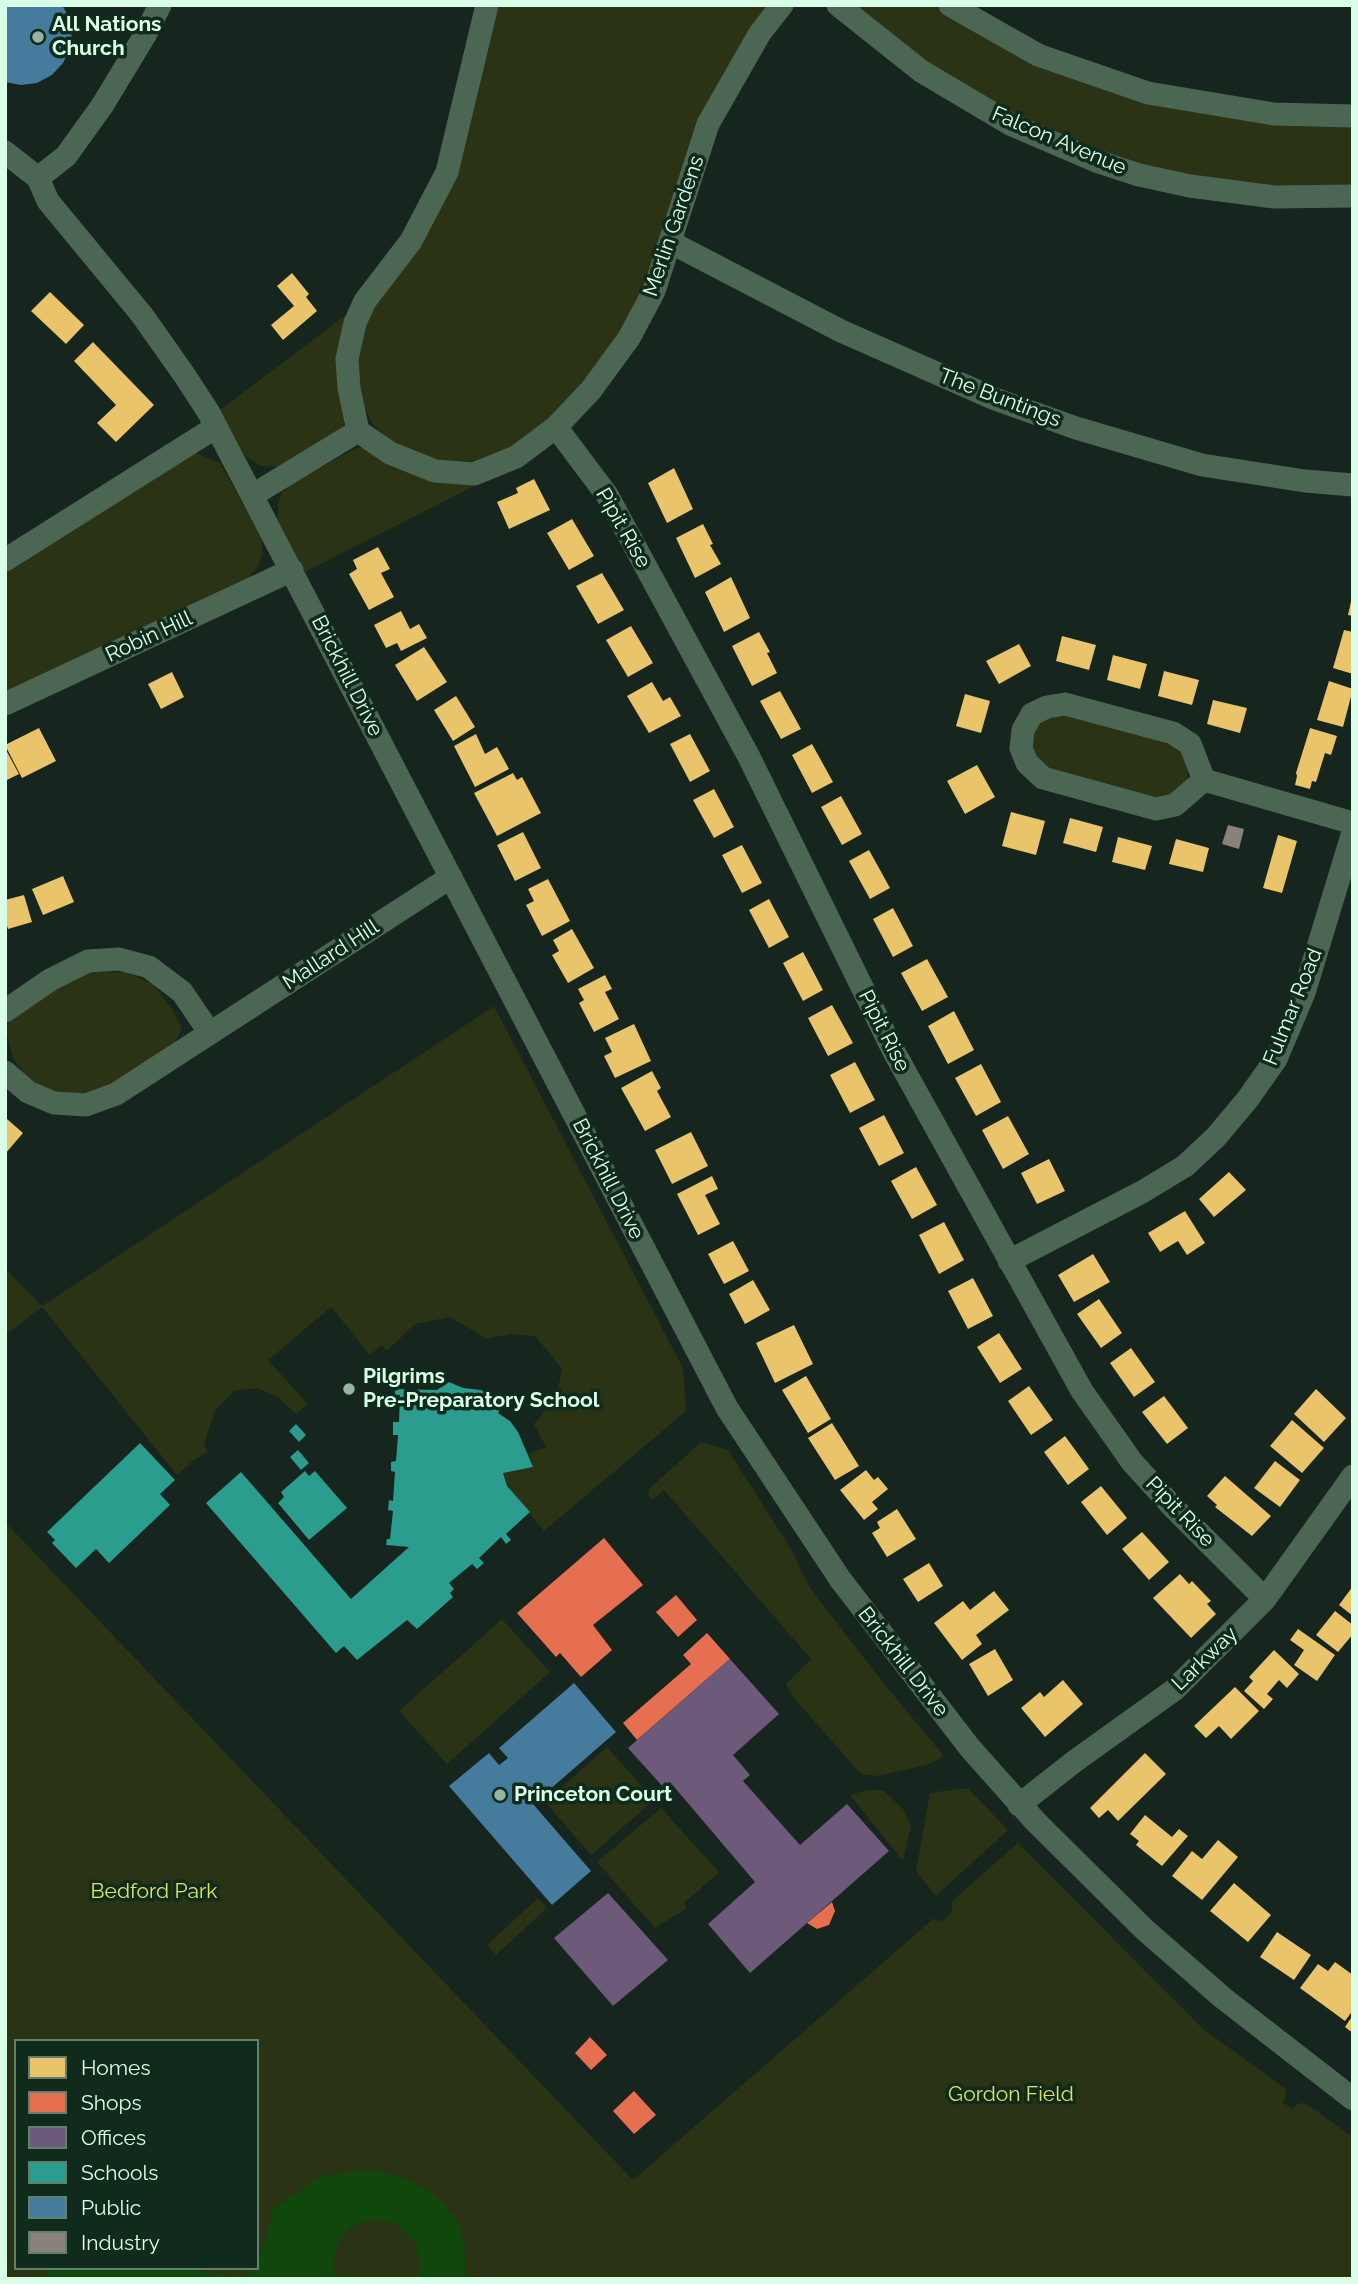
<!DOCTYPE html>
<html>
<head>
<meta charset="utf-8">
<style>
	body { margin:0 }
	#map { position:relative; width:1358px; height:2284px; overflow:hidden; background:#16251d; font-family:Raleway,sans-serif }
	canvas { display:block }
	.frame { position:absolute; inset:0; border:7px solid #daffe9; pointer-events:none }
	.legend { position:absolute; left:14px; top:2039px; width:245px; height:231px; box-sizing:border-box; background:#102b1c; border:2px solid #61806e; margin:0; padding:9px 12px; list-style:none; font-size:21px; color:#daffe9 }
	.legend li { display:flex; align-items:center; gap:14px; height:35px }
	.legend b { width:35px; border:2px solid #61806e }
</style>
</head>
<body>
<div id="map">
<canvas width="1358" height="2284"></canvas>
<div class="frame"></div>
<ul class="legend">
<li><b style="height:19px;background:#e9c46a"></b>Homes</li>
<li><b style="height:19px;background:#e76f51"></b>Shops</li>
<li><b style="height:19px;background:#6d597a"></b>Offices</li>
<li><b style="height:19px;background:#2a9d8f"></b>Schools</li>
<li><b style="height:19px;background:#457b9d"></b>Public</li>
<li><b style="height:19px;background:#8a817c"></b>Industry</li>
</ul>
</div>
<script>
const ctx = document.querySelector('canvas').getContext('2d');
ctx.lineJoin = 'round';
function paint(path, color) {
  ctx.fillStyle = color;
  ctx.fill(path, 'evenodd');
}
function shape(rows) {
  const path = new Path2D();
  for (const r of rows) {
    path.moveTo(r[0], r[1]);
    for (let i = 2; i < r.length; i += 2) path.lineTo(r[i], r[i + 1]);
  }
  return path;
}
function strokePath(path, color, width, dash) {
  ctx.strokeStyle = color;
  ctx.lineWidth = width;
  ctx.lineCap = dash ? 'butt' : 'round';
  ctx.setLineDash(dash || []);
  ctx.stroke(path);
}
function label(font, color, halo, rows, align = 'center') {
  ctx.font = font + ' Raleway,sans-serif';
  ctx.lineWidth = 7;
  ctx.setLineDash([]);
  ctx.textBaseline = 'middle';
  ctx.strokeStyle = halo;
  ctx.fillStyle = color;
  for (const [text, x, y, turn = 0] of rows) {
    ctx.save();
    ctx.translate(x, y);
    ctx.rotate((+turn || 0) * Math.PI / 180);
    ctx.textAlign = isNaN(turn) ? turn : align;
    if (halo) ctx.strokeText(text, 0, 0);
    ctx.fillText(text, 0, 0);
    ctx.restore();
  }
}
const green = shape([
	[496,5,770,5,642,292,622,329,593,373,552,416,514,448,481,463,455,466,397,447,374,426,360,398,355,373,361,326,405,262],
	[852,5,943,5,1035,61,1353,125,1353,188,1265,186,1183,178,1096,152,1006,111,924,63],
	[347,314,346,413,343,429,279,467,261,466,245,456,220,410],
	[367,447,488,479,305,572,278,520,278,504,282,492,291,484,356,448],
	[196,453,220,463,256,528,262,541,262,554,258,567,249,577,5,695,5,572,181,459],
	[1064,711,1169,742,1179,750,1187,760,1188,780,1184,789,1156,801,1037,765,1028,732,1036,720],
	[86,971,125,972,153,984,173,1010,182,1029,170,1051,107,1093,80,1098,54,1094,26,1077,13,1058,5,1027,31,1000],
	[494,1006,683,1368,686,1411,544,1531,507,1486,503,1473,533,1467,528,1454,546,1447,534,1424,556,1398,562,1369,535,1336,511,1334,487,1339,450,1317,415,1324,387,1351,382,1345,370,1355,331,1307,268,1360,308,1404,296,1414,279,1398,258,1388,234,1391,215,1410,204,1444,208,1452,194,1460,177,1475,42,1307,5,1335,5,1268,42,1306],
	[701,1442,728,1450,791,1549,810,1588,885,1685,944,1756,927,1765,877,1776,861,1774,793,1697,786,1684,811,1659,664,1490,652,1500,648,1495,649,1489],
	[5,1522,633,2180,933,1919,943,1921,952,1912,952,1901,1018,1843,1203,2029,1285,2088,1286,2096,1283,2102,1292,2109,1297,2104,1305,2103,1353,2137,1353,2279,5,2279],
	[16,2041,257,2041,257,2268,16,2268],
	[502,1619,550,1672,447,1764,399,1711],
	[607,1747,654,1800,591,1855,545,1802],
	[968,1788,1008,1830,936,1896,916,1871,930,1793],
	[867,1790,883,1790,904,1810,911,1826,903,1861,850,1795],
	[661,1808,719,1872,684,1903,687,1908,655,1928,597,1862],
	[538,1898,547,1908,496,1955,487,1945]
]);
const water = shape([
	[369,2170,404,2177,426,2189,444,2204,458,2222,465,2250,465,2279,417,2279,421,2271,416,2243,396,2223,371,2219,348,2229,340,2239,334,2253,334,2271,337,2279,42,2279,52,2268,199,2268,203,2273,248,2277,253,2268,257,2268,257,2259,265,2244,273,2209,321,2176]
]);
const homes = shape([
	[292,273,309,294,306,297,317,311,283,340,271,325,294,306,277,286],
	[50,292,84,325,66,344,31,311],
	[93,342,154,405,116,442,97,423,116,405,74,361],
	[674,468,693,509,667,523,648,483],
	[534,479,550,510,509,529,497,502,518,493,516,488],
	[572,519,594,556,569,570,547,533],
	[703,524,713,544,710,545,721,564,695,578,676,538],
	[378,547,390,569,381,573,394,597,369,610,349,574,357,569,353,560],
	[602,573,624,610,598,624,576,586],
	[731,577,750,618,724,632,705,592],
	[1352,597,1353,597,1353,616,1348,615],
	[401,611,410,629,419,624,427,638,401,651,397,643,386,648,374,625],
	[631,626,653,663,628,677,606,640],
	[1344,630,1353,632,1353,674,1333,668],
	[759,632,770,652,767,653,777,673,752,686,732,646],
	[1062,636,1096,645,1089,670,1056,661],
	[1019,644,1031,666,999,684,986,661],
	[424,647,447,682,417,701,395,665],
	[1113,655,1147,664,1140,689,1107,680],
	[1164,671,1199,680,1192,705,1158,696],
	[172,672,184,697,161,709,148,684],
	[1329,681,1353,689,1343,727,1317,720],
	[652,682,663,701,670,697,681,716,649,733,627,696],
	[780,691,801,729,781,739,760,701],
	[965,694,990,701,981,733,956,726],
	[456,696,475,727,453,741,434,710],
	[1213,700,1247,708,1240,733,1207,724],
	[39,728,56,761,22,778,5,745],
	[1310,728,1337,736,1331,755,1325,753,1316,782,1312,781,1310,789,1295,785,1297,776,1296,773],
	[476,734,485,754,497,747,509,769,475,787,454,746],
	[690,734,710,771,690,782,670,744],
	[812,744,833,782,812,793,792,755],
	[5,748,19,774,5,781],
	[977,765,995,797,965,814,947,781],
	[513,773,517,780,522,777,541,813,497,836,474,793],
	[714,789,734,827,714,838,693,800],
	[841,796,862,834,842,845,821,807],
	[1011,812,1045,821,1036,855,1002,846],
	[1070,818,1103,827,1096,852,1063,843],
	[523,832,541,868,515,881,497,845],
	[1278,835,1297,841,1282,893,1263,888],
	[1118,837,1152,846,1145,870,1112,862],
	[1176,839,1209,848,1203,872,1169,864],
	[742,845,762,883,742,893,722,855],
	[869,850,890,888,870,899,849,861],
	[63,876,74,902,43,915,32,889],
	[548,879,570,921,542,936,526,905,534,901,528,889],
	[24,895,32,922,8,929,5,919,5,900],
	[769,899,789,937,769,948,749,910],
	[893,908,913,946,893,957,873,919],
	[572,929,594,968,568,983,552,955,559,951,553,940],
	[803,952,823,990,803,1001,783,963],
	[927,959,948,997,922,1011,901,973],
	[605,975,612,989,605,992,619,1019,594,1032,579,1003,584,1000,578,989],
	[832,1005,853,1043,828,1056,808,1018],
	[954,1011,974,1050,948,1064,928,1026],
	[634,1024,651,1061,615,1078,604,1056,612,1052,605,1038],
	[855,1062,875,1100,850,1113,830,1075],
	[981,1064,1001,1102,976,1116,955,1078],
	[652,1071,661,1088,657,1091,671,1117,645,1131,621,1088],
	[884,1115,904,1153,879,1166,859,1128],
	[1008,1116,1029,1154,1003,1169,982,1130],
	[7,1119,23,1133,5,1154,5,1121],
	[691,1132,708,1166,672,1184,655,1150],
	[1049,1159,1065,1191,1037,1204,1021,1173],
	[916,1167,937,1205,912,1219,891,1181],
	[1229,1172,1246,1190,1214,1217,1199,1199],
	[712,1176,718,1189,705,1195,720,1224,698,1235,677,1194],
	[1185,1211,1205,1243,1187,1255,1178,1241,1160,1252,1148,1233],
	[944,1222,964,1260,939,1274,919,1235],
	[733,1241,749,1271,724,1284,708,1254],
	[1093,1254,1110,1282,1074,1302,1058,1275],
	[973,1278,993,1316,968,1329,948,1291],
	[753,1280,770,1310,745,1324,729,1294],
	[1099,1299,1122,1333,1101,1348,1077,1314],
	[794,1325,813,1364,775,1383,756,1343],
	[999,1333,1022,1369,1000,1383,977,1347],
	[1131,1348,1155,1382,1134,1397,1110,1363],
	[806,1376,831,1419,808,1433,782,1390],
	[1029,1386,1053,1420,1031,1435,1008,1401],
	[1316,1389,1346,1418,1324,1442,1294,1414],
	[1164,1396,1188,1428,1167,1444,1142,1412],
	[1292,1420,1324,1448,1302,1473,1270,1446],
	[832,1423,859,1466,835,1480,808,1438],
	[1065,1436,1089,1469,1068,1485,1044,1452],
	[1275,1461,1300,1480,1280,1507,1254,1488],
	[866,1470,874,1480,878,1477,888,1489,872,1502,878,1509,864,1520,840,1490],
	[1225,1476,1271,1516,1252,1536,1215,1507,1217,1505,1207,1496],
	[1101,1486,1127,1518,1107,1535,1081,1502],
	[897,1509,916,1539,887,1557,872,1533,880,1528,877,1522],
	[1142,1532,1169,1562,1149,1580,1122,1549],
	[929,1563,943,1586,918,1602,903,1579],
	[1180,1574,1189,1584,1192,1581,1211,1601,1207,1604,1216,1614,1191,1638,1153,1598],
	[1353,1586,1353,1616,1339,1605],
	[994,1591,1009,1610,976,1635,982,1644,962,1660,934,1623,963,1601,970,1610],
	[1335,1611,1353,1625,1353,1634,1338,1652,1316,1635],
	[1298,1629,1335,1655,1317,1681,1294,1665,1304,1650,1290,1640],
	[995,1649,1013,1680,988,1696,969,1664],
	[1274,1650,1299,1674,1287,1688,1279,1680,1267,1694,1273,1699,1264,1709,1244,1691,1253,1681,1249,1677],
	[1063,1680,1083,1704,1045,1737,1021,1708,1040,1692,1044,1697],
	[1235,1687,1259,1711,1231,1739,1219,1726,1206,1738,1194,1726],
	[1145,1753,1166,1774,1118,1821,1108,1810,1099,1818,1090,1808],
	[1145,1815,1172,1837,1179,1829,1188,1836,1162,1866,1136,1845,1139,1841,1130,1834],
	[1218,1840,1238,1857,1202,1900,1172,1876,1192,1851,1202,1859],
	[1234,1883,1271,1915,1248,1942,1210,1911],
	[1277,1932,1311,1955,1294,1980,1260,1957],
	[1335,1962,1353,1975,1353,2010,1345,2021,1300,1988,1318,1964,1328,1971],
	[1353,2015,1353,2033,1345,2027]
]);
const shops = shape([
	[604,1538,643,1585,593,1625,612,1650,581,1677,560,1653,556,1657,517,1613],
	[676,1595,697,1620,678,1637,656,1612],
	[707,1633,730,1659,637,1740,623,1723,691,1664,683,1655],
	[832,1902,835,1911,829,1925,817,1929,807,1923],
	[590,2037,607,2055,591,2070,575,2053],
	[634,2091,656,2115,634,2134,613,2111]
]);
const offices = shape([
	[730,1659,779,1714,733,1755,750,1775,743,1781,800,1845,847,1804,889,1851,750,1973,708,1924,755,1882,670,1782,664,1788,628,1748],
	[608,1893,668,1960,613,2006,554,1938]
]);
const schools = shape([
	[449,1382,463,1388,481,1390,506,1400,498,1413,510,1421,518,1432,533,1467,503,1473,507,1486,530,1512,506,1534,511,1540,506,1544,501,1537,479,1558,484,1563,477,1569,472,1564,449,1583,454,1589,450,1593,453,1597,417,1629,407,1620,357,1660,344,1646,336,1653,206,1503,241,1472,351,1599,409,1547,386,1545,387,1539,390,1539,393,1511,388,1510,389,1500,393,1501,395,1472,391,1471,391,1462,396,1461,398,1435,393,1435,393,1422,399,1422,400,1395,395,1395,395,1389,437,1390],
	[296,1424,306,1435,299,1442,289,1431],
	[140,1443,175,1480,160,1494,170,1505,109,1563,96,1549,76,1568,52,1543,55,1540,47,1532],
	[298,1450,309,1463,301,1470,290,1457],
	[305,1471,309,1476,315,1471,347,1508,309,1540,278,1503,284,1497,281,1492]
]);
const public = shape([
	[5,5,62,5,66,12,72,28,71,46,63,63,52,75,37,83,21,85,5,82],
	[574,1683,616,1732,533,1804,591,1871,552,1905,449,1786,489,1753,499,1765,508,1758,499,1748]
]);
const industry = shape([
	[1228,825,1244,829,1239,849,1222,844]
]);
const minor = shape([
	[838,5,921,71,1012,125,1096,161,1139,175,1190,186,1274,197,1353,196],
	[950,5,1038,55,1148,93,1274,114,1353,116],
	[5,152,38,178,48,201,142,315,185,376,209,413,727,1408,840,1579,970,1748,1035,1821,1145,1930,1223,1998,1353,2099],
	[38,178,66,156,102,106,145,35,160,5],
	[670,242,841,331,995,399,1076,428,1202,465,1305,481,1353,485],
	[556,427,607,495,749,757,893,1050,1082,1391,1132,1462,1173,1507,1265,1599],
	[358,431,390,453,435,471,474,474,516,457,556,427,591,390,629,338,654,291,708,124,760,33,782,5],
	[253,495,358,431,349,388,347,359,355,323,365,301,411,241,447,172,487,5],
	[5,560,216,427],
	[5,704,292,570],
	[1065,704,1173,733,1190,744,1204,780,1175,805,1156,809,1043,778,1027,763,1021,748,1023,730,1032,714,1047,707,1065,704],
	[1204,780,1353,823],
	[5,1011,50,980,88,961,119,959,149,967,182,992,210,1033],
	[5,1072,28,1092,54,1103,86,1105,116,1094,451,877],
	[1009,1261,1142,1192,1185,1166,1216,1137,1247,1100,1276,1059,1304,993,1353,832],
	[1019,1805,1075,1761,1174,1690,1265,1599,1353,1476]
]);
const markers = [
	[38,37,7,"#95b3a2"],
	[349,1389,7,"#95b3a2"],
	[500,1795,7,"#95b3a2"]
];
const poiNames = [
	["All Nations",52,25],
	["Church",52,49],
	["Pilgrims",363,1377],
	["Pre-Preparatory School",363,1401],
	["Princeton Court",514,1795]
];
const streetNames = [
	["Falcon Avenue",1059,141,23],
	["Merlin Gardens",674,226,-71],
	["The Buntings",1000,398,21],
	["Pipit Rise",623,528,60],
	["Robin Hill",149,637,-25],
	["Brickhill Drive",347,676,63],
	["Mallard Hill",331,955,-33],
	["Fulmar Road",1293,1007,-68],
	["Pipit Rise",884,1031,63],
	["Brickhill Drive",608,1179,63],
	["Pipit Rise",1180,1512,46],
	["Larkway",1205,1659,-44],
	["Brickhill Drive",903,1662,52]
];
const parkNames = [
	["Bedford Park",154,1892],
	["Gordon Field",1011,2095]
];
paint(green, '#2a3314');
paint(water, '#10480c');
paint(homes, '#e9c46a');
paint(shops, '#e76f51');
paint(offices, '#6d597a');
paint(schools, '#2a9d8f');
paint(public, '#457b9d');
paint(industry, '#8a817c');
strokePath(minor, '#4c6654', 23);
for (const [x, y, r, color] of markers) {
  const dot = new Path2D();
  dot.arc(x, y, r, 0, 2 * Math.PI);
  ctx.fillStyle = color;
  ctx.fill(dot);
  strokePath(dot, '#102b1c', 2.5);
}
label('bold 21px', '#daffe9', '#102b1c', poiNames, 'left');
label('21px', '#daffe9', '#102b1c', streetNames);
label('21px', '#dfe362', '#102b1c', parkNames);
</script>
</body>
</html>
